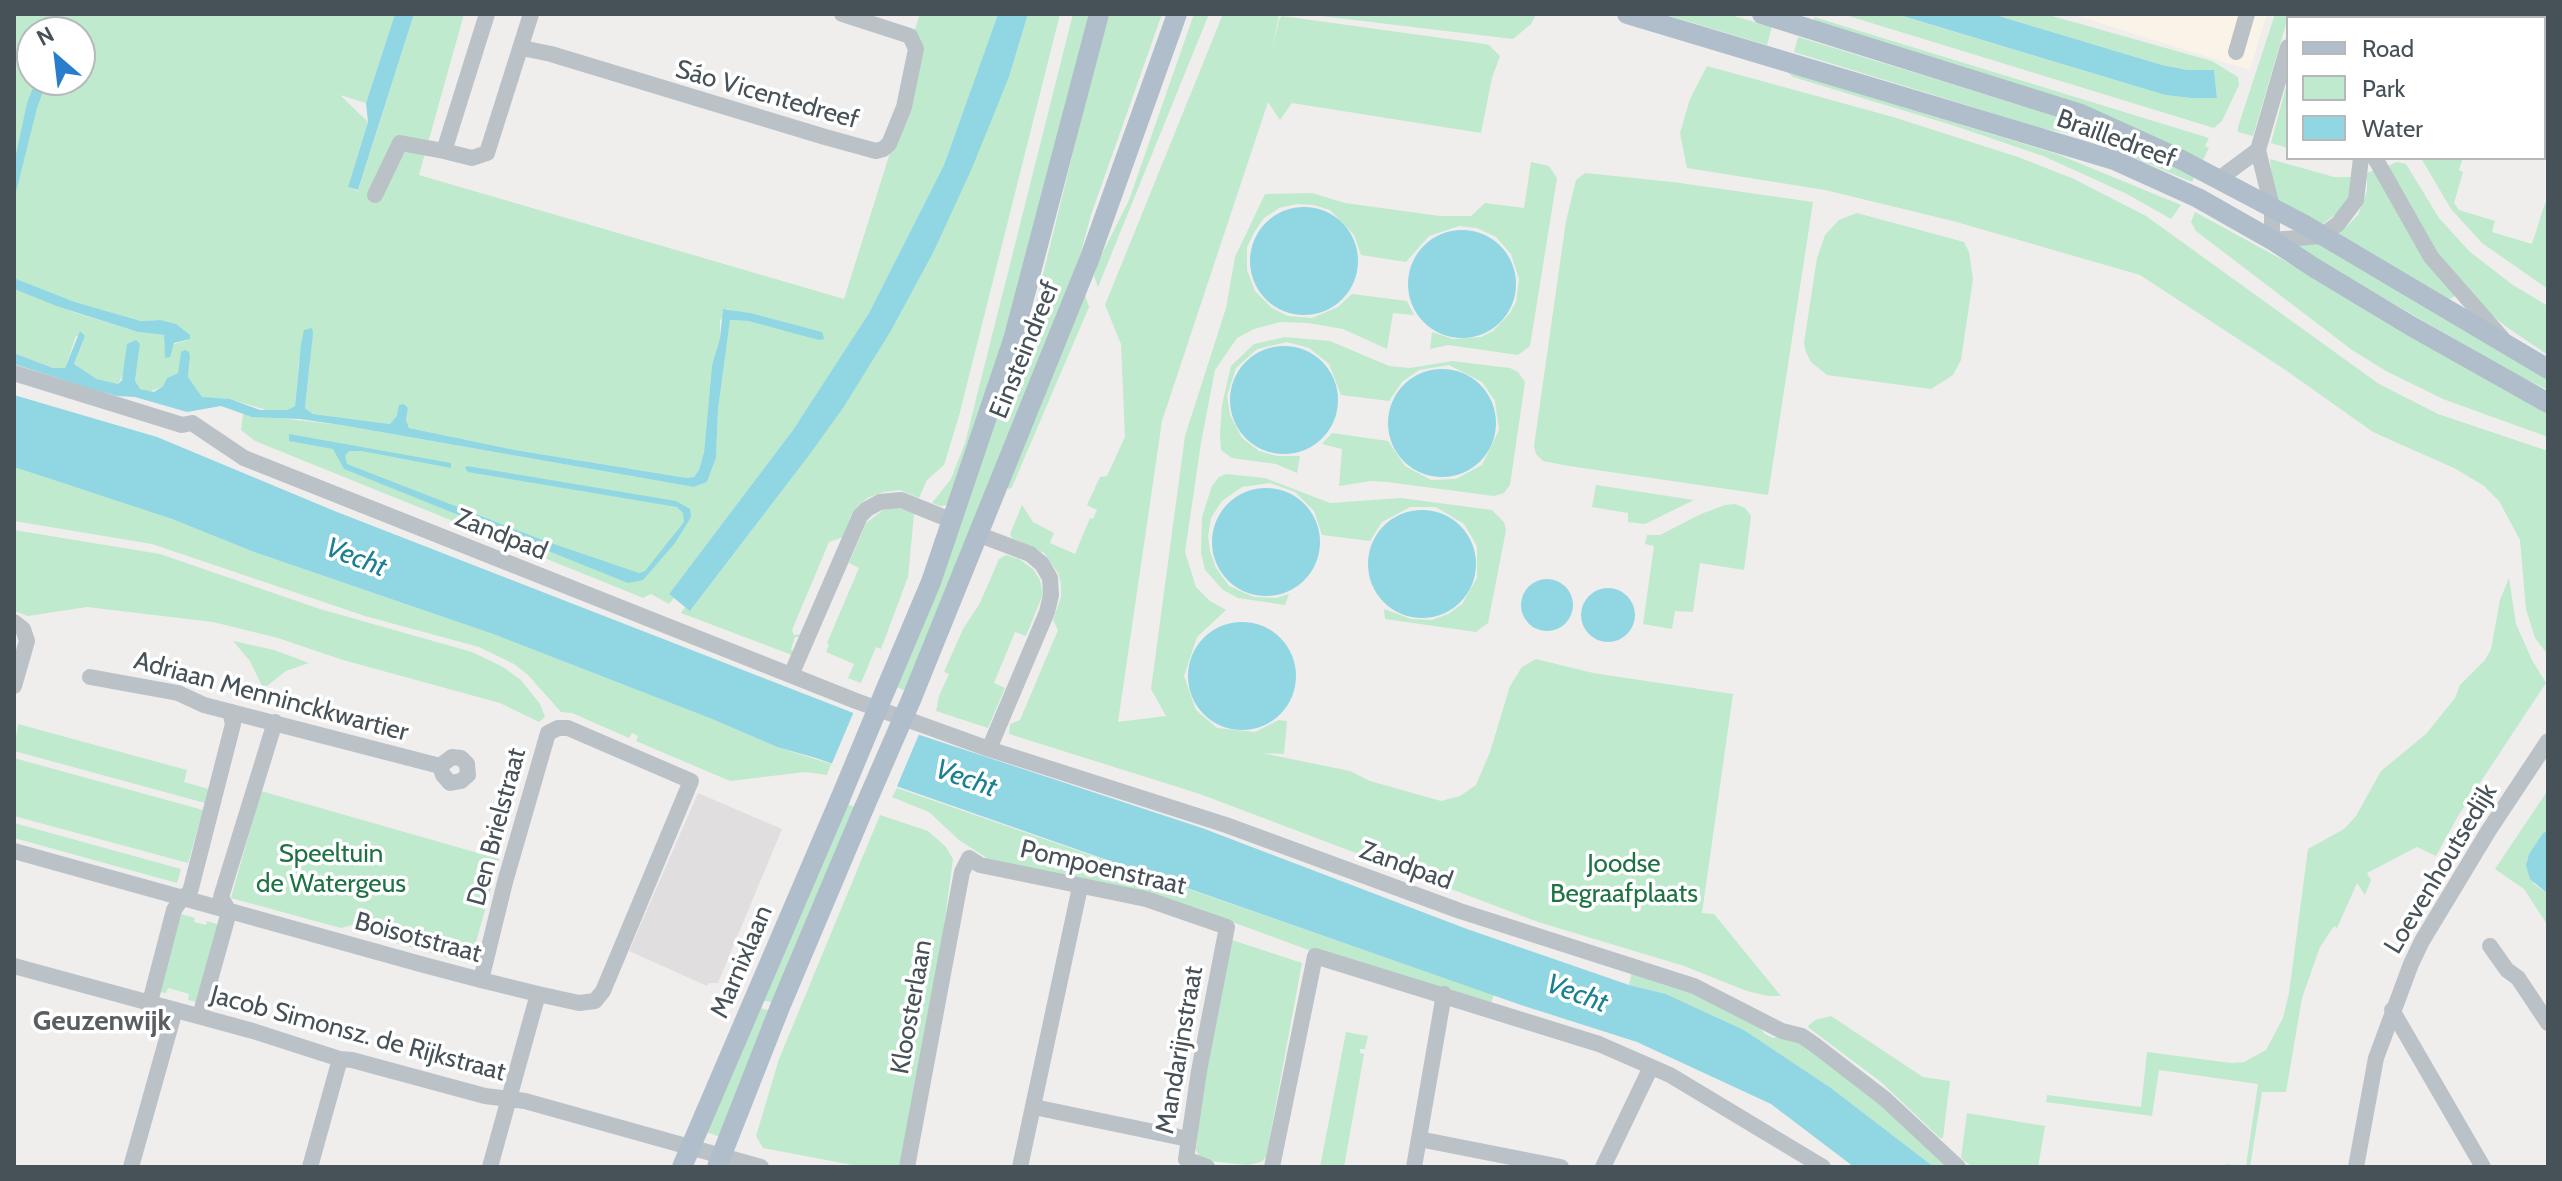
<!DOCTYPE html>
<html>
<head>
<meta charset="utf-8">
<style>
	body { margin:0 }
	#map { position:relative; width:2562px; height:1181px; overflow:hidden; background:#f0eded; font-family:Cabin,sans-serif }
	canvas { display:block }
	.frame { position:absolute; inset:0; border:16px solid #475158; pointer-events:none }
	.legend { position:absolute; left:2286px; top:16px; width:260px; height:144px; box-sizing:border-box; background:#fff; border:2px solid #b5b9bc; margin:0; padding:10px 14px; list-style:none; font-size:24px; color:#475158 }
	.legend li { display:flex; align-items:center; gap:16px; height:40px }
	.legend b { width:40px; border:2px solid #b5b9bc }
	.north { position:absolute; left:16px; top:16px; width:80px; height:80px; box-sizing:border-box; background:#fff; border:2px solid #b5b9bc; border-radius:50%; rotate:332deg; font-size:22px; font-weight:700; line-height:32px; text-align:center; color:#475158 }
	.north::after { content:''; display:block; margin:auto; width:28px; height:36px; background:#2a7ccd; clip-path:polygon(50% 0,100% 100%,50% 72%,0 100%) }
</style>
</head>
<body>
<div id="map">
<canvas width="2562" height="1181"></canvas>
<div class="frame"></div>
<ul class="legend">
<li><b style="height:10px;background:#afbeca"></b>Road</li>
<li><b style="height:22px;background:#bfeacd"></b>Park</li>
<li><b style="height:22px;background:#90d7e3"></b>Water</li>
</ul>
<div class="north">N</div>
</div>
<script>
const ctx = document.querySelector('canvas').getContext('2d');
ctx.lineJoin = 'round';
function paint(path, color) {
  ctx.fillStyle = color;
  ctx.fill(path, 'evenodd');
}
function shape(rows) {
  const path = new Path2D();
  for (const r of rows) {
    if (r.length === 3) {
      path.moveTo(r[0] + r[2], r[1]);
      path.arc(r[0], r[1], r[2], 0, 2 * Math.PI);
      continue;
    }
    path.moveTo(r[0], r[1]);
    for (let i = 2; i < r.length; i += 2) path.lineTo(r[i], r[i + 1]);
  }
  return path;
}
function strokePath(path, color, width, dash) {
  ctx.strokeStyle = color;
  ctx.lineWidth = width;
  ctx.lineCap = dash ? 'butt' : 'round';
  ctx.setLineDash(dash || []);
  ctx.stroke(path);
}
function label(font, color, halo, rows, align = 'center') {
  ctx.font = font + ' Cabin,sans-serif';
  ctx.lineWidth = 7;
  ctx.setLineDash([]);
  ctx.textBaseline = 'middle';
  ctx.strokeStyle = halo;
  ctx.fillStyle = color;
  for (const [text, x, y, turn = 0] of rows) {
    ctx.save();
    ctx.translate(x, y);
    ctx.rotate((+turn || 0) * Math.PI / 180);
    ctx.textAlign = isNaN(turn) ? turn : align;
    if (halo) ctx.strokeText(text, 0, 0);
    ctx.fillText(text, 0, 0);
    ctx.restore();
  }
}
const commercial = shape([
	[2071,14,2267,14,2250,70]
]);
const education = shape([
	[698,793,782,829,718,983,709,983,707,986,629,951]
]);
const green = shape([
	[14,14,395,14,366,103,340,95,368,122,348,187,358,191,414,14,464,14,419,175,844,299,922,51,914,32,920,14,998,14,944,165,869,313,793,430,669,594,674,598,669,604,651,594,643,598,631,593,255,441,241,430,243,414,341,425,694,487,707,482,716,458,718,410,730,320,748,321,782,330,822,332,727,309,720,321,720,338,712,365,704,452,699,470,694,477,687,478,515,450,409,428,406,420,408,408,390,424,313,414,305,408,310,363,299,360,295,406,287,410,266,410,230,399,202,398,188,377,190,360,181,353,178,373,167,378,163,386,149,392,136,387,135,381,140,344,118,384,97,379,74,364,85,336,76,336,65,368,53,368,14,353,14,289,73,312,138,332,164,335,165,354,170,357,171,345,188,340,160,320,141,321,75,302,14,278,14,200,16,193,14,192],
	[32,32,80,32,80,80,32,80],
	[1028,14,1060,14,959,416,944,465,927,480,919,498,900,490,884,492,867,498,858,506,851,515,843,537,829,542,792,630,794,635,801,634,800,637,795,637,791,649,793,651,792,655,681,613,685,607,691,610,807,458,892,329,933,253,990,122,1009,77],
	[1073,14,1090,14,1017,302,949,505,940,506,932,503,951,479,965,443],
	[1107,14,1162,14,1091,215,1078,263,907,692,895,686,1014,360,1022,350,1033,315],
	[1194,14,1209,14,1098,287,1094,276,1098,262,1129,200],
	[1223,14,1279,14,1272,52,1279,19,1282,16,1478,43,1489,45,1500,56,1492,78,1481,133,1292,103,1280,120,1268,102,1162,421,1118,722,1166,716,1151,689,1185,436,1226,308,1235,257,1265,194,1312,193,1345,203,1440,216,1471,216,1485,203,1524,208,1531,162,1549,166,1557,178,1530,346,1518,355,1448,345,1430,349,1432,332,1453,339,1481,337,1493,331,1510,313,1516,302,1519,279,1511,254,1496,237,1477,228,1459,226,1429,236,1406,262,1361,255,1354,235,1330,210,1314,205,1297,204,1279,208,1264,218,1255,231,1247,247,1247,270,1255,291,1272,308,1288,316,1312,318,1338,307,1352,294,1407,301,1414,315,1393,313,1387,349,1343,329,1308,323,1280,322,1254,329,1237,338,1215,370,1201,443,1185,552,1196,587,1210,601,1226,610,1197,637,1184,676,1196,710,1217,728,1255,732,1279,720,1287,721,1284,754,1262,753,1350,771,1370,781,1441,801,1460,796,1476,785,1490,752,1510,686,1522,667,1536,659,1593,673,1733,694,1702,913,1714,914,1781,996,1768,996,1747,991,1684,966,1538,922,1200,794,1009,734,1010,724,1020,720,1058,630,1053,620,1061,597,1061,584,1058,573,1044,553,1012,538,1010,534,1022,505,1033,522,1054,533,1050,543,1075,554,1090,518,1093,519,1097,510,1087,505,1100,477,1107,476,1125,437,1121,344,1105,305],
	[1304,14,1536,14,1531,24,1513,39],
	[1663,14,1727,14,1772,27,1767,45],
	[1842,14,1895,14,2165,95,2191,98,2217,97,2214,70,2188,70,2162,65,1992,14,2045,14,2212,61,2238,77,2239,85,2222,121,2214,128],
	[2275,14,2289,14,2253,136,2238,132,2238,127],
	[1814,17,2209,138,2205,146,2209,148,2203,160,2139,130,1814,22],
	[1798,37,2068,120,2195,176,2192,182,2078,135,2041,128,1794,52],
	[1707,66,1893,117,2018,157,2074,179,2146,216,2379,384,2438,414,2548,451,2548,655,2535,638,2526,609,2520,540,2499,501,2484,486,2456,469,2373,432,2284,369,2140,275,1953,221,1825,190,1687,168,1680,133,1690,99],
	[1788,72,2057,154,2181,205,2171,219,2127,194,2043,156,1955,126,1793,77],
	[2288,79,2288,148,2271,143],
	[2421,158,2463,158,2459,170,2463,172,2454,203,2459,210,2495,221,2492,232,2532,244,2545,203,2548,204,2548,289,2482,243,2451,209],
	[2270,159,2334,177,2353,177,2351,194,2341,210,2322,225,2275,198],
	[2397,162,2406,164,2439,218,2470,252,2513,285,2548,306,2548,355,2505,326,2478,303,2432,251,2386,167],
	[2375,170,2417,246,2454,292,2454,297,2449,299,2339,234,2358,215,2367,191,2367,173],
	[1585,173,1673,182,1813,202,1768,495,1569,466,1543,461,1536,454,1534,446,1566,221,1576,180],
	[2195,212,2283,260,2548,414,2548,437,2443,399,2386,371,2352,350,2196,231,2191,222],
	[1857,213,1964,242,1969,252,1973,279,1961,360,1953,375,1931,389,1827,375,1811,362,1806,352,1804,343,1817,258,1825,235,1839,220],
	[2318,243,2548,377,2548,390,2511,372,2293,245],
	[1085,295,1089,307,1012,487,1009,489,1006,487],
	[1285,337,1330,341,1389,366,1410,368,1452,361,1510,368,1518,372,1525,382,1510,485,1504,493,1494,496,1387,482,1371,481,1339,486,1342,449,1322,444,1332,433,1388,441,1405,466,1431,480,1456,479,1482,465,1499,430,1495,401,1482,382,1449,365,1419,370,1402,382,1389,401,1341,395,1329,364,1309,348,1287,342,1257,349,1236,368,1227,396,1230,415,1242,438,1259,451,1277,456,1300,456,1297,473,1276,464,1232,458,1221,450,1220,433,1222,405,1231,366,1254,344],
	[14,467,172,519,254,552,493,634,712,719,777,747,831,764,827,775,805,772,730,781,636,741,638,736,632,733,629,738,572,713,561,712,527,674,514,664,479,647,365,616,152,544,14,521],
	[1226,474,1265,478,1330,503,1401,498,1492,510,1504,522,1506,530,1488,623,1476,632,1385,619,1384,609,1411,619,1432,620,1448,614,1462,604,1477,578,1477,546,1464,524,1436,507,1410,507,1382,522,1370,541,1322,535,1314,511,1295,492,1270,483,1242,487,1222,501,1211,518,1208,536,1210,551,1216,568,1229,586,1254,597,1276,598,1289,594,1285,605,1238,598,1223,590,1205,570,1201,553,1202,517,1212,486,1219,477],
	[1596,485,1694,500,1645,524,1628,522,1628,513,1592,507],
	[1735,504,1745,508,1751,516,1744,570,1700,563,1693,612,1675,611,1672,629,1643,624,1654,546,1645,544,1647,535,1660,535,1701,514,1725,505],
	[898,508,914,514,908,577,881,649,876,647,861,683,848,678,854,664,826,652,829,645,827,643,859,568,849,563,866,523,883,510],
	[14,530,160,554,320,609,472,652,503,667,521,680,540,704,545,717,539,722,500,703,343,660,278,638,213,622,87,607,28,616,14,611],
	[1006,555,1019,559,1033,569,1040,580,1043,594,1026,636,1015,632,994,683,1005,688,988,728,936,711,939,696,949,674,944,672,963,629,980,603,999,559],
	[2509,578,2516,624,2532,660,2546,683,2458,816,2436,856,2417,847,2367,873,2371,880,2365,895,2357,883,2337,928,2334,926,2320,947,2302,998,2286,1092,2262,1092,2250,1167,2226,1167,2226,1164,2246,1166,2258,1084,2159,1070,2152,1116,2046,1102,2047,1095,2141,1107,2147,1052,2231,1063,2244,1062,2266,1050,2283,1018,2289,993,2308,849,2344,829,2356,816,2381,771,2426,734,2455,698,2460,685,2485,660,2491,649,2500,600],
	[233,641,274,650,309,663,286,671,267,686,262,686,250,661],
	[18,724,187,770,184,782,209,789,205,803,14,751],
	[14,758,203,810,188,863,14,816],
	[897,788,1494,995,1491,1003,1314,952,1167,898,990,860,959,840,929,812,892,797],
	[2548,790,2548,831,2543,833,2527,859,2534,884,2548,894,2548,926,2524,889,2495,869],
	[261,791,499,859,470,964,378,938,372,920,341,928,231,898],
	[844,803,858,808,776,1003,760,1000],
	[880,815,928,831,946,847,953,859,943,933,901,1167,863,1167,763,1148,756,1136,779,1059],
	[14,823,181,869,177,883,14,838],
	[181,914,195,918,194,922,206,925,207,921,220,925,198,1002,188,1000,189,994,168,988,166,993,160,992],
	[1232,940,1302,963,1266,1157,1261,1162,1248,1165,1208,1161,1200,1158,1196,1150,1201,1097],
	[1632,971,1662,980,1756,1023,1765,1034,1773,1038,1787,1034,1855,1081,1948,1167,1934,1167,1831,1088,1744,1030,1666,994,1629,985],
	[756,1007,772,1011,723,1138,701,1130],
	[1831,1016,1923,1077,1950,1081,1943,1138,1940,1138,1881,1082,1809,1028,1808,1026,1815,1020],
	[1346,1032,1368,1036,1365,1049,1360,1049,1360,1053,1364,1054,1344,1167,1320,1167],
	[1967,1113,2045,1126,2038,1167,1972,1167,1961,1158]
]);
const water = shape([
	[395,14,414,14,358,190,348,187,368,122,366,103],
	[998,14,1028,14,1009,77,972,168,933,253,892,329,843,408,807,458,690,611,669,594,793,430,869,313,944,165],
	[1896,14,1992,14,2162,65,2188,70,2214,70,2217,98,2191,98,2165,95],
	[36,80,47,80,37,108,14,200,14,164,27,103],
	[1304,261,54],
	[1462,284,54],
	[14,278,75,302,141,321,160,320,176,324,190,335,190,339,174,343,170,357,165,358,164,335,138,332,59,307,14,289],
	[723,309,750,313,822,332,824,339,819,340,748,321,730,320,718,410,716,458,707,482,694,487,341,425,300,419,252,417,221,406,187,412,135,397,117,396,91,389,14,364,14,353,53,368,65,368,80,331,85,336,74,364,97,379,118,384,122,380,127,344,136,340,140,344,135,381,140,389,154,392,163,386,167,378,178,373,181,352,185,350,189,352,190,357,188,377,202,397,230,399,260,410,287,410,295,406,301,344,304,330,312,328,313,333,305,408,313,414,390,424,397,416,399,405,404,404,408,408,406,420,409,428,515,450,687,478,694,477,699,470,704,452,712,365,720,338],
	[1284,400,54],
	[1442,423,54],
	[14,395,157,437,337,512,856,714,1202,828,1467,929,1629,985,1666,994,1744,1030,1831,1088,1934,1167,1854,1167,1771,1104,1637,1042,1521,1005,816,758,777,747,712,719,493,634,254,552,172,519,14,467],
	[289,434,451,463,451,468,362,451,349,451,345,456,347,464,545,541,639,573,645,571,684,522,683,513,677,507,468,472,465,468,467,466,676,501,690,509,691,517,675,543,643,580,628,583,344,469,333,449,289,441],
	[1266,542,54],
	[1422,564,54],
	[1547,605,26],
	[1608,615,27],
	[1242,676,54],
	[2548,831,2548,869,2546,872,2548,894,2530,879,2526,865,2529,854,2543,833]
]);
const pier = shape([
	[855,709,920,732,895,791,830,768]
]);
const minor = shape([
	[487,14,444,151,472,158,487,153,531,14],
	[2344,14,2344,18],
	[2296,18,2298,14],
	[2487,18,2489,14],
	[2288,47,2258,150,2272,207,2272,240,2322,236,2338,224,2356,200,2361,158],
	[522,48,551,54,825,137,876,151,883,149,889,144,904,107,916,49,910,36,842,14],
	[2236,52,2247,14],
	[2544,122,2548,124],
	[2375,158,2431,257,2502,338],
	[2219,179,2258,150],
	[375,195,400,143,444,151],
	[14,373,182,425,192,423,244,458,856,701,989,749,1226,825,1460,911,1694,986,1782,1031,1802,1036,1815,1045,1885,1099,1958,1167],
	[980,535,1030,554,1042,564,1050,578,1051,595,1047,612,989,749],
	[14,622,23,629,27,641,14,686],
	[791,675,860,516,867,509,880,502,901,500,953,521],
	[90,677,178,693,204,705,440,766,443,775,450,783,461,781,468,775,467,764,461,758,452,757,440,766],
	[14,851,424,965,481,980,538,994,579,1003,595,1001,603,991,691,781,568,728,558,728,548,733,505,882,481,980],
	[2490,946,2507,970,2518,978,2548,1023],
	[14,966,253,1031,340,1059,352,1060,485,1096,525,1101,761,1167],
	[150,1002,174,910,182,898,190,892,233,724,230,712],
	[2392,1010,2483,1167],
	[200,1016,229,912,221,897,275,722],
	[1034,1107,1188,1139],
	[1419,1139,1561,1167],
	[131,1167,175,1010],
	[310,1167,340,1059],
	[490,1167,538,994],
	[907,1167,962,872,969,858,980,865,1146,899,1227,927,1199,1071,1186,1159,1207,1167],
	[1020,1167,1080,887],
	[1272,1167,1315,956,1599,1044,1670,1075,1823,1167],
	[1414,1167,1444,994],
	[1603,1167,1651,1067],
	[2356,1167,2376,1058,2411,964,2422,941,2489,830,2548,741]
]);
const major = shape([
	[1627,14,2114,160,2198,198,2272,240,2313,267,2411,326,2548,403],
	[1762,14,2081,114,2176,157,2305,225,2548,369],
	[885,691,931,582,1013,340,1099,14],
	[911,700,1089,260,1177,14],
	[682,1167,840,799],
	[717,1167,780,1007,864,808]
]);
const majorBridge = shape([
	[840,799,885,691],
	[864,808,911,700]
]);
const streetNames = [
	["Sáo Vicentedreef",767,95,16],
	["Brailledreef",2116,139,20],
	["Einsteindreef",1025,350,-68],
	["Zandpad",501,535,22],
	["Adriaan Menninckkwartier",271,697,15],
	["Den Brielstraat",497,827,-75],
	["Zandpad",1406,866,20],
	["Pompoenstraat",1103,868,13],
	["Loevenhoutsedijk",2441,869,-59],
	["Boisotstraat",418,938,15],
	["Marnixlaan",742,962,-67],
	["Kloosterlaan",912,1007,-80],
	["Jacob Simonsz. de Rijkstraat",358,1034,15],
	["Mandarijnstraat",1180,1050,-80]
];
const parkNames = [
	["Speeltuin",331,854],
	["de Watergeus",331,884],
	["Joodse",1624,864],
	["Begraafplaats",1624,894]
];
const waterNames = [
	["Vecht",356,558,21],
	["Vecht",966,779,19],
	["Vecht",1577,994,20]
];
const neighbourhoodNames = [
	["Geuzenwijk",102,1022]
];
paint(commercial, '#faf3e7');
paint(education, '#e0dede');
paint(green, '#bfeacd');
paint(water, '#90d7e3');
paint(pier, '#f0eded');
strokePath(minor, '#bac2c8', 16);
strokePath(major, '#afbeca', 20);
strokePath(majorBridge, '#afbeca', 20);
label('26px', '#475158', '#fff', streetNames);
label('26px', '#1f7243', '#fff', parkNames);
label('italic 28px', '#1a8192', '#fff', waterNames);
label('bold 28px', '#5a5e61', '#fff', neighbourhoodNames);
</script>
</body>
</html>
